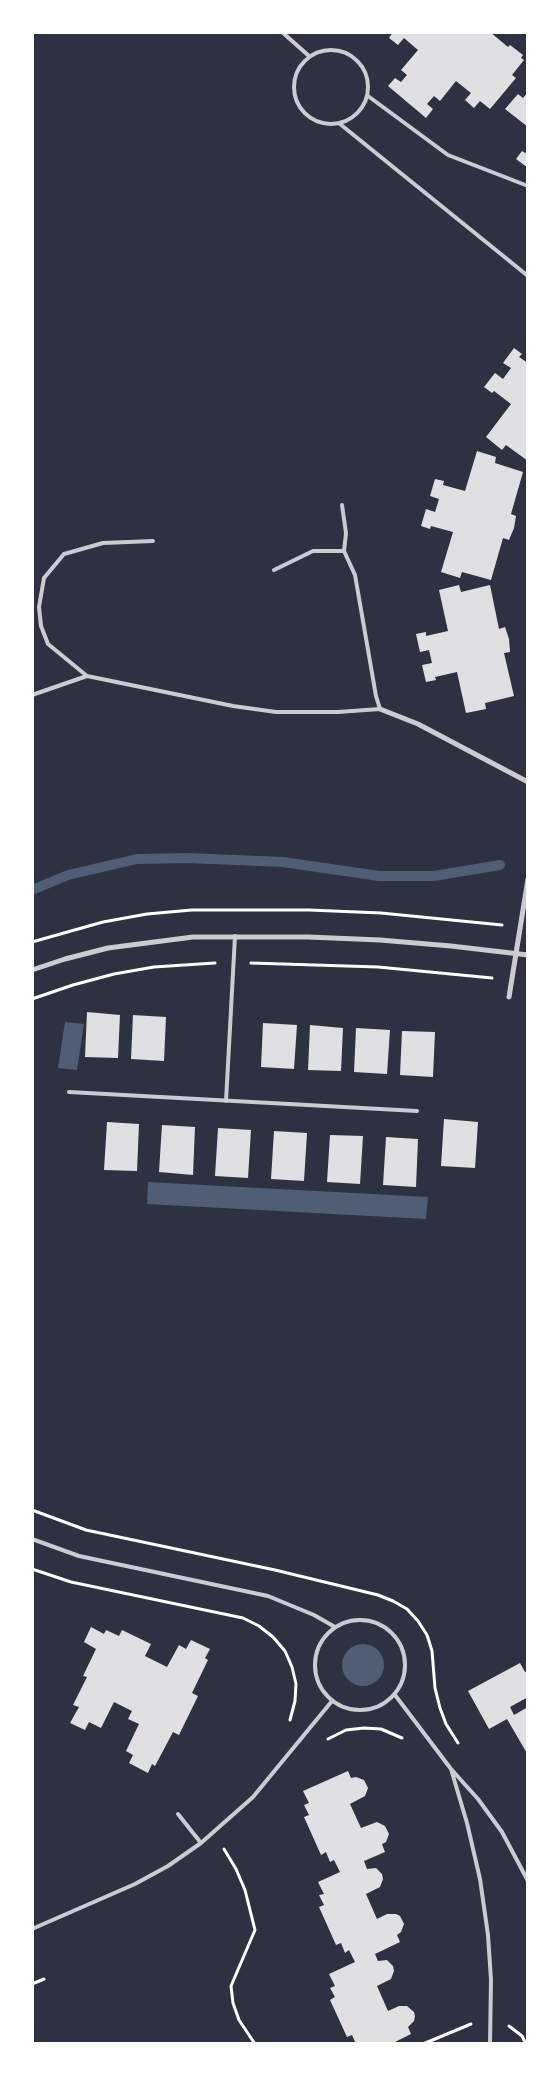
<!DOCTYPE html>
<html>
<head>
<meta charset="utf-8">
<style>
	body { margin:0 }
	#map { position:relative; width:560px; height:2076px; overflow:hidden; background:#2d3142; font-family:"Asap Condensed",sans-serif }
	canvas { display:block }
	.frame { position:absolute; inset:0; border:34px solid #fff; pointer-events:none }
</style>
</head>
<body>
<div id="map">
<canvas width="560" height="2076"></canvas>
<div class="frame"></div>
</div>
<script>
const ctx = document.querySelector('canvas').getContext('2d');
ctx.lineJoin = 'round';
function paint(path, color) {
  ctx.fillStyle = color;
  ctx.fill(path, 'evenodd');
}
function shape(rows) {
  const path = new Path2D();
  for (const r of rows) {
    if (r.length === 3) {
      path.moveTo(r[0] + r[2], r[1]);
      path.arc(r[0], r[1], r[2], 0, 2 * Math.PI);
      continue;
    }
    path.moveTo(r[0], r[1]);
    for (let i = 2; i < r.length; i += 2) path.lineTo(r[i], r[i + 1]);
  }
  return path;
}
function strokePath(path, color, width, dash) {
  ctx.strokeStyle = color;
  ctx.lineWidth = width;
  ctx.lineCap = dash ? 'butt' : 'round';
  ctx.setLineDash(dash || []);
  ctx.stroke(path);
}
const water = shape([
	[65,1022,84,1024,77,1070,58,1068],
	[148,1182,428,1197,426,1219,147,1204],
	[363,1665,21]
]);
const stream = shape([
	[32,890,68,875,137,859,187,858,283,862,379,876,434,876,500,865]
]);
const building = shape([
	[393,32,490,32,508,47,510,45,523,55,521,58,524,60,512,75,516,78,490,109,480,101,474,108,465,100,471,93,456,81,440,101,434,96,427,104,433,109,426,118,388,86,395,78,401,82,407,75,401,70,418,50,404,38,398,45,389,38],
	[528,92,528,127,505,109,518,94,523,98],
	[528,150,528,168,516,159,522,151,525,153],
	[514,348,522,354,519,357,528,363,528,461,506,445,502,450,486,437,511,404,494,391,492,393,484,387,495,373,503,379,511,368,503,363],
	[477,451,496,457,495,463,523,472,511,514,516,516,514,528,509,540,503,538,491,580,462,572,460,578,441,572,453,532,431,526,430,529,421,526,426,509,435,512,439,499,430,496,435,479,444,481,443,485,465,491],
	[459,585,461,592,490,585,499,629,505,627,509,639,510,652,504,653,514,696,485,703,486,709,466,713,457,672,435,677,436,680,426,682,422,665,432,663,429,650,420,652,416,634,426,632,426,636,448,631,439,590],
	[87,1012,120,1015,118,1058,85,1057],
	[133,1015,166,1017,164,1061,131,1059],
	[263,1023,297,1025,294,1069,261,1067],
	[310,1025,343,1028,341,1071,308,1070],
	[356,1028,390,1030,387,1074,354,1072],
	[402,1031,435,1032,433,1077,400,1075],
	[444,1119,478,1122,475,1168,441,1166],
	[107,1122,139,1124,137,1171,104,1170],
	[162,1125,195,1127,193,1175,159,1172],
	[218,1128,251,1130,248,1178,215,1176],
	[274,1131,307,1133,304,1181,271,1179],
	[330,1135,363,1136,360,1184,327,1182],
	[386,1137,418,1139,416,1187,383,1185],
	[91,1627,104,1634,106,1630,119,1636,122,1630,151,1644,145,1656,167,1667,179,1645,186,1649,191,1640,210,1649,205,1658,208,1660,192,1693,198,1696,179,1735,173,1732,155,1766,152,1764,148,1773,129,1763,133,1755,126,1751,139,1724,128,1719,132,1711,114,1702,101,1728,89,1722,85,1730,70,1723,79,1707,73,1705,87,1677,83,1676,96,1649,84,1642],
	[520,1663,525,1672,528,1671,528,1697,510,1707,514,1715,528,1707,528,1755,507,1719,489,1729,468,1691],
	[348,1771,351,1778,356,1777,364,1780,368,1788,365,1796,350,1804,361,1828,377,1822,385,1826,389,1834,386,1842,382,1844,385,1852,364,1861,367,1869,376,1868,382,1874,383,1879,380,1887,366,1894,377,1919,387,1914,396,1914,400,1916,404,1924,401,1932,397,1935,400,1942,375,1954,378,1961,387,1960,393,1966,394,1971,391,1979,377,1986,388,2011,399,2006,407,2006,414,2012,415,2016,414,2021,408,2027,411,2034,391,2044,356,2044,352,2035,347,2037,330,2000,335,1997,330,1988,335,1986,329,1974,355,1962,349,1950,345,1953,341,1943,336,1945,319,1907,324,1905,319,1895,324,1894,318,1882,340,1872,334,1860,330,1862,326,1852,321,1855,304,1817,309,1815,304,1805,309,1803,303,1791]
]);
const path = shape([
	[32,942,103,922,147,914,192,910,309,910,381,913,502,925],
	[251,963,378,967,492,978],
	[32,999,73,985,114,974,154,967,215,963],
	[32,1510,86,1530,275,1570,378,1595,393,1601,407,1609,418,1621,427,1635,432,1651,435,1688,440,1708,446,1724,458,1743],
	[32,1569,71,1582,243,1618,259,1626,273,1637,285,1651,292,1667,296,1684,295,1701,290,1720],
	[328,1739,346,1730,364,1728,381,1729,402,1738],
	[224,1849,236,1869,245,1890,255,1930,231,1986,233,2003,239,2020,255,2044],
	[32,1984,44,1979],
	[509,2026,522,2036,526,2044],
	[423,2044,471,2024]
]);
const service = shape([
	[282,32,309,56],
	[331,87,37],
	[368,96,448,155,528,186],
	[340,124,528,276],
	[342,505,346,533,344,551],
	[87,676,48,644,41,626,39,607,44,578,64,554,103,543,153,541],
	[32,695,87,676,233,706,276,712,338,712,380,709,376,696,355,575,344,551,313,551,274,570],
	[69,1092,417,1111],
	[226,1101,235,936],
	[32,1539,79,1556,268,1596,314,1615,335,1627],
	[360,1665,45],
	[395,1695,451,1769,478,1799,502,1832,528,1881],
	[451,1769,467,1823,480,1879,488,1935,491,1980,490,2044],
	[178,1814,201,1843],
	[32,1929,135,1884,168,1866,201,1843,253,1797,332,1701]
]);
const minor = shape([
	[380,709,418,724,528,782],
	[32,970,65,959,108,948,193,937,308,937,380,940,451,946,528,955],
	[509,997,528,879]
]);
paint(water, '#4f5d75');
strokePath(stream, '#4f5d75', 10);
paint(building, '#e0e0e3');
strokePath(path, '#fff', 3);
strokePath(service, '#caccd0', 4);
strokePath(minor, '#caccd0', 5);
</script>
</body>
</html>
